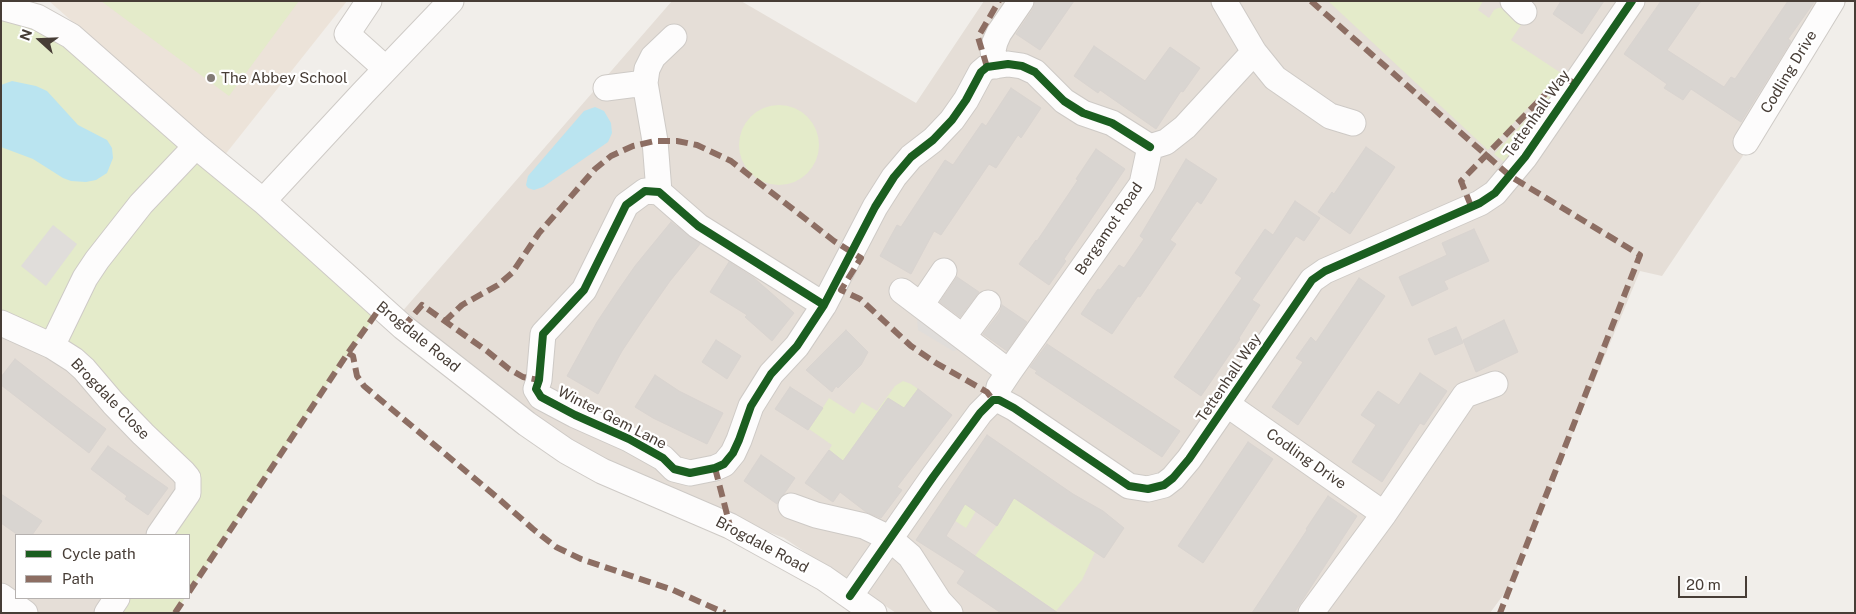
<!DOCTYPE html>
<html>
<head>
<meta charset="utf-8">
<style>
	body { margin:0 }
	#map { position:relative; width:1856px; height:614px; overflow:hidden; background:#f1eeea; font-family:"Public Sans",sans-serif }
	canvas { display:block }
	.frame { position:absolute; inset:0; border:2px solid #473d36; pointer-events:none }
	.legend { position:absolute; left:15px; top:534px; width:175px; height:65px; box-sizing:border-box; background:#fff; border:1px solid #b5b1af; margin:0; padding:6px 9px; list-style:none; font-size:15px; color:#473d36 }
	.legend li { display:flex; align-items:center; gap:10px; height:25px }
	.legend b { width:25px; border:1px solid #b5b1af }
	.north { position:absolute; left:15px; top:15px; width:50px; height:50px; -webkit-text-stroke:4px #fff; paint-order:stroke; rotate:290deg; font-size:14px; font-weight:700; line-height:20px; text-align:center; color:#473d36 }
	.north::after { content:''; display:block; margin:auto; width:18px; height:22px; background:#473d36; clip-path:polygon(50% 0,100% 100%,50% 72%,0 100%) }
	.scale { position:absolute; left:1678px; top:576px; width:69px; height:22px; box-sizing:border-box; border:2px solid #473d36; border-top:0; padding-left:6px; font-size:15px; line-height:18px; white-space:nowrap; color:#473d36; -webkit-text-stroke:4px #fff; paint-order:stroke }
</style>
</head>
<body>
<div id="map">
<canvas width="1856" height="614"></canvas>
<div class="frame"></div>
<ul class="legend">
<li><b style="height:6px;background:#1b5e20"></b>Cycle path</li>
<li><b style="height:6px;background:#8d6e63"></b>Path</li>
</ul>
<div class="north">N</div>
<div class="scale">20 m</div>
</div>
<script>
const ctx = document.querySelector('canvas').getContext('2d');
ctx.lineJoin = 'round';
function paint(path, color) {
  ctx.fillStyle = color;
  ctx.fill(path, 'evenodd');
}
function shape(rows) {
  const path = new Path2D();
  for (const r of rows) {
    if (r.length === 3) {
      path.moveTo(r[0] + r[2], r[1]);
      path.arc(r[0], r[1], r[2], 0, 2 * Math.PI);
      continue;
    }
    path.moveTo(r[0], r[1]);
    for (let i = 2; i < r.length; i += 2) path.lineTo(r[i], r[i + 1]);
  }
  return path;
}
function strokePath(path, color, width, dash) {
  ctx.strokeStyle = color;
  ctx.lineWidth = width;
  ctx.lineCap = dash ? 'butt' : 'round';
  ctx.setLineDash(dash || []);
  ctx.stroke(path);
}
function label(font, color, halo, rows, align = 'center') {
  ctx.font = font + ' "Public Sans",sans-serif';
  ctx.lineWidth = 4.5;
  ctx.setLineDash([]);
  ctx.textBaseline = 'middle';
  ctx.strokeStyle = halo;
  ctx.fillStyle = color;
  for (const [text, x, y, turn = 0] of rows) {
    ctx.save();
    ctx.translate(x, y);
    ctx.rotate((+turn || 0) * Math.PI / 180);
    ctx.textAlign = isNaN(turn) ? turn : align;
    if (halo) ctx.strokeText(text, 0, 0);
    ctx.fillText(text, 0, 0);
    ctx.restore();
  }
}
const residential = shape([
	[672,1,741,1,916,103,984,1,1847,1,1662,276,1640,271,1509,587,1490,613,896,613,784,538,723,514,577,445,555,432,400,314],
	[1,323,52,346,183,472,159,535,16,535,16,598,117,598,107,613,1,613]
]);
const education = shape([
	[49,1,347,1,224,156]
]);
const green = shape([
	[101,1,299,1,229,96],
	[1328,1,1483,1,1478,10,1489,18,1494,10,1498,8,1503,8,1523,22,1511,40,1561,73,1488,150],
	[1,7,37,17,376,315,348,353,189,592,189,535,159,535,188,493,113,403,1,323],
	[1562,81,1507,164,1494,154],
	[779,145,40],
	[903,381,911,384,918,389,907,404,921,415,845,463,829,450,832,445,809,429,829,398,854,414,862,402,877,411,895,386],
	[1013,454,1040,471,1019,501,1052,525,1095,552,1082,580,1056,611,975,556,1003,517,981,503],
	[948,492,976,511,966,528,937,509],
	[117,598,185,598,175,613,107,613]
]);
const parking = shape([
	[53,225,77,244,46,286,21,266],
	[917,318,965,348,953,351,918,330]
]);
const water = shape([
	[12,81,36,86,47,91,78,125,107,140,112,148,113,158,107,173,96,180,86,182,71,181,63,178,33,159,1,147,1,85],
	[595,107,604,111,611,123,612,133,608,142,543,187,534,190,528,188,526,185,528,176,584,111]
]);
const building = shape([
	[1035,1,1074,1,1040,50,1016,34,1033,9,1035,1],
	[1561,1,1604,1,1582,34,1553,14,1561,1],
	[1661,1,1701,1,1667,50,1724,87,1731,77,1735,79,1788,1,1815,1,1788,39,1791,41,1741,122,1691,89,1683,100,1664,88,1667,84,1624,54,1661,1],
	[1094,46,1145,81,1170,47,1200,68,1183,92,1181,91,1156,129,1100,90,1098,93,1074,76,1094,46],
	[1011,88,1041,108,1021,138,1018,135,996,168,989,164,941,235,934,231,911,274,880,256,897,225,901,227,945,160,953,165,982,123,986,126,1011,88],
	[1366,147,1395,167,1350,234,1318,212,1332,192,1334,194,1366,147],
	[1096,149,1125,169,1064,259,1066,261,1049,285,1019,264,1036,240,1037,241,1078,180,1076,179,1096,149],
	[1186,159,1217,179,1201,204,1197,201,1170,240,1176,244,1140,297,1138,296,1112,334,1081,314,1098,289,1100,290,1119,265,1124,268,1144,239,1140,236,1186,159],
	[1295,201,1320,218,1304,241,1296,236,1252,300,1260,305,1239,338,1240,339,1201,396,1174,377,1242,278,1235,273,1265,229,1273,235,1295,201],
	[671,222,700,244,670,281,642,321,622,351,598,394,567,376,597,322,617,292,635,266,671,222],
	[1474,229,1489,261,1444,281,1448,289,1412,306,1399,277,1447,255,1442,243,1474,229],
	[729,262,754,278,794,313,772,341,745,317,747,315,710,292,729,262],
	[957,277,979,292,960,317,940,302,957,277],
	[1359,278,1385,296,1298,425,1272,407,1303,362,1296,358,1311,337,1316,342,1359,278],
	[1002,305,1027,322,1007,351,983,334,1000,312,1002,305],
	[1504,320,1518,352,1476,372,1463,340,1504,320],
	[1456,327,1463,343,1435,355,1428,339,1456,327],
	[846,330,868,352,861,365,838,388,836,386,832,392,806,370,846,330],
	[716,340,741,356,727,379,702,362,716,340],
	[1047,344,1180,431,1162,457,1035,373,1037,371,1030,367,1047,344],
	[15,359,106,429,89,453,1,385,1,377,15,359],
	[1420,373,1447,391,1424,425,1420,423,1382,482,1352,462,1376,425,1361,415,1378,391,1399,405,1420,373],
	[655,375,679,391,723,413,707,444,653,418,635,407,655,375],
	[790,387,823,408,808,430,775,409,790,387],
	[918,389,952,415,897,487,902,490,881,518,866,512,840,492,833,502,805,483,829,450,843,461,888,398,904,408,918,389],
	[987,435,1073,494,1103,511,1124,528,1104,558,1014,498,997,526,965,504,946,536,1058,613,1001,613,957,583,965,571,916,540,987,435],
	[1248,442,1273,459,1203,563,1178,546,1248,442],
	[108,446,168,488,148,515,125,499,127,496,91,469,108,446],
	[761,455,795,478,777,504,744,481,761,455],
	[1,494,42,521,32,535,18,535,1,523,1,494],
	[1328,496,1357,516,1294,613,1252,613,1307,530,1306,529,1328,496]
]);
const minor = shape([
	[369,1,347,34,386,69],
	[1224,1,1254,52,1275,78,1330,116,1353,123],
	[1513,1,1524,12],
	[1,7,37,17,71,36,196,146,263,201,403,327,527,424,566,451,602,471,730,526,824,578,874,613],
	[995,66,993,50,995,42,999,33,1021,1],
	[606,88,645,83],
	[1746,142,1832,1],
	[659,192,655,141,645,83,647,69,653,57,674,37],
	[263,201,363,93,451,1],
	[902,291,1009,372],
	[824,305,698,226,659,192,645,191,626,205,584,290,543,334,539,380,536,389,541,397,575,415,629,439,663,458,674,469,690,473,715,468,724,464,733,453,739,440,751,406,771,374,797,346,824,305,875,207,894,177,911,157,933,140,952,120,966,100,981,72,987,67,1008,64,1022,66,1035,72,1064,101,1083,113,1112,123,1150,147],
	[921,305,944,271],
	[1,323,52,346,74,360,84,369,113,403,143,434,183,472,188,478,188,493,159,535],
	[963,337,988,303],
	[52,346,85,278,97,260,141,204,196,146],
	[997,399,999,387,1009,372,1142,184,1150,147,1166,142,1185,127,1254,52],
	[1228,405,1384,514],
	[791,506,816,515,864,526,889,538,910,556,939,601,950,613],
	[1,596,25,613],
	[850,596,933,477,980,413,993,400,999,400,1014,408,1129,486,1148,489,1164,485,1173,478,1189,459,1312,280,1325,271,1480,203,1495,193,1525,157,1632,1],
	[107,613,117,598],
	[1311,613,1384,514,1465,395,1495,384]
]);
const quiet = shape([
	[1311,1,1510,176,1640,255,1500,613],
	[987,67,978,37,999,1],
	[1471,206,1461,181,1563,76,1575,84],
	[444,322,462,305,498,285,512,273,539,233,595,169,611,156,633,146,655,141,677,141,697,145,731,161,834,241,861,258,841,290,860,299,870,308,911,346,936,363,987,392,993,400],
	[403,327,422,305,487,351,509,369,523,377,539,380],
	[348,353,353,356,357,376,364,386,499,499,533,529,556,547,581,559,673,590,725,613],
	[715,468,730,526],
	[189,592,348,353,380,308],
	[175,613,185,598]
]);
const cycleway = shape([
	[824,305,698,226,659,192,645,191,626,205,584,290,543,334,539,380,536,389,541,397,575,415,629,439,663,458,674,469,690,473,715,468,724,464,733,453,739,440,751,406,771,374,797,346,824,305,875,207,894,177,911,157,933,140,952,120,966,100,981,72,987,67,1008,64,1022,66,1035,72,1064,101,1083,113,1112,123,1150,147],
	[850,596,933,477,980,413,993,400,999,400,1014,408,1129,486,1148,489,1164,485,1173,478,1189,459,1312,280,1325,271,1480,203,1495,193,1525,157,1632,1]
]);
const markers = [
	[211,78,5,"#827b75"]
];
const streetNames = [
	["Codling Drive",1789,72,-59],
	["Tettenhall Way",1537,114,-55],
	["Bergamot Road",1109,229,-56],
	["Brogdale Road",418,337,39],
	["Tettenhall Way",1229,378,-56],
	["Brogdale Close",110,399,46],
	["Winter Gem Lane",612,418,27],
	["Codling Drive",1306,459,35],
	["Brogdale Road",762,545,28]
];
const poiNames = [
	["The Abbey School",221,78]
];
paint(residential, '#e5ded7');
paint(education, '#ece3d9');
paint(green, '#e4ebca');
paint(parking, '#e0ddda');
paint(water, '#bae4f0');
paint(building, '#d9d5d1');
strokePath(building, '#d9d4d0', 1);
strokePath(minor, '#cecac6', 27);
strokePath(minor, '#fdfcfc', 25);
strokePath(quiet, '#8d6e63', 6, [12, 6]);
strokePath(cycleway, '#1b5e20', 8);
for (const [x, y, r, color] of markers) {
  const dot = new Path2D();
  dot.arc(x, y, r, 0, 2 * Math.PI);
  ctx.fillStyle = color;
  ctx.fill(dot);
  strokePath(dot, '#fff', 2);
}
label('15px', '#473d36', '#fff', streetNames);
label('15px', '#473d36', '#fff', poiNames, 'left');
</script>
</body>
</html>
